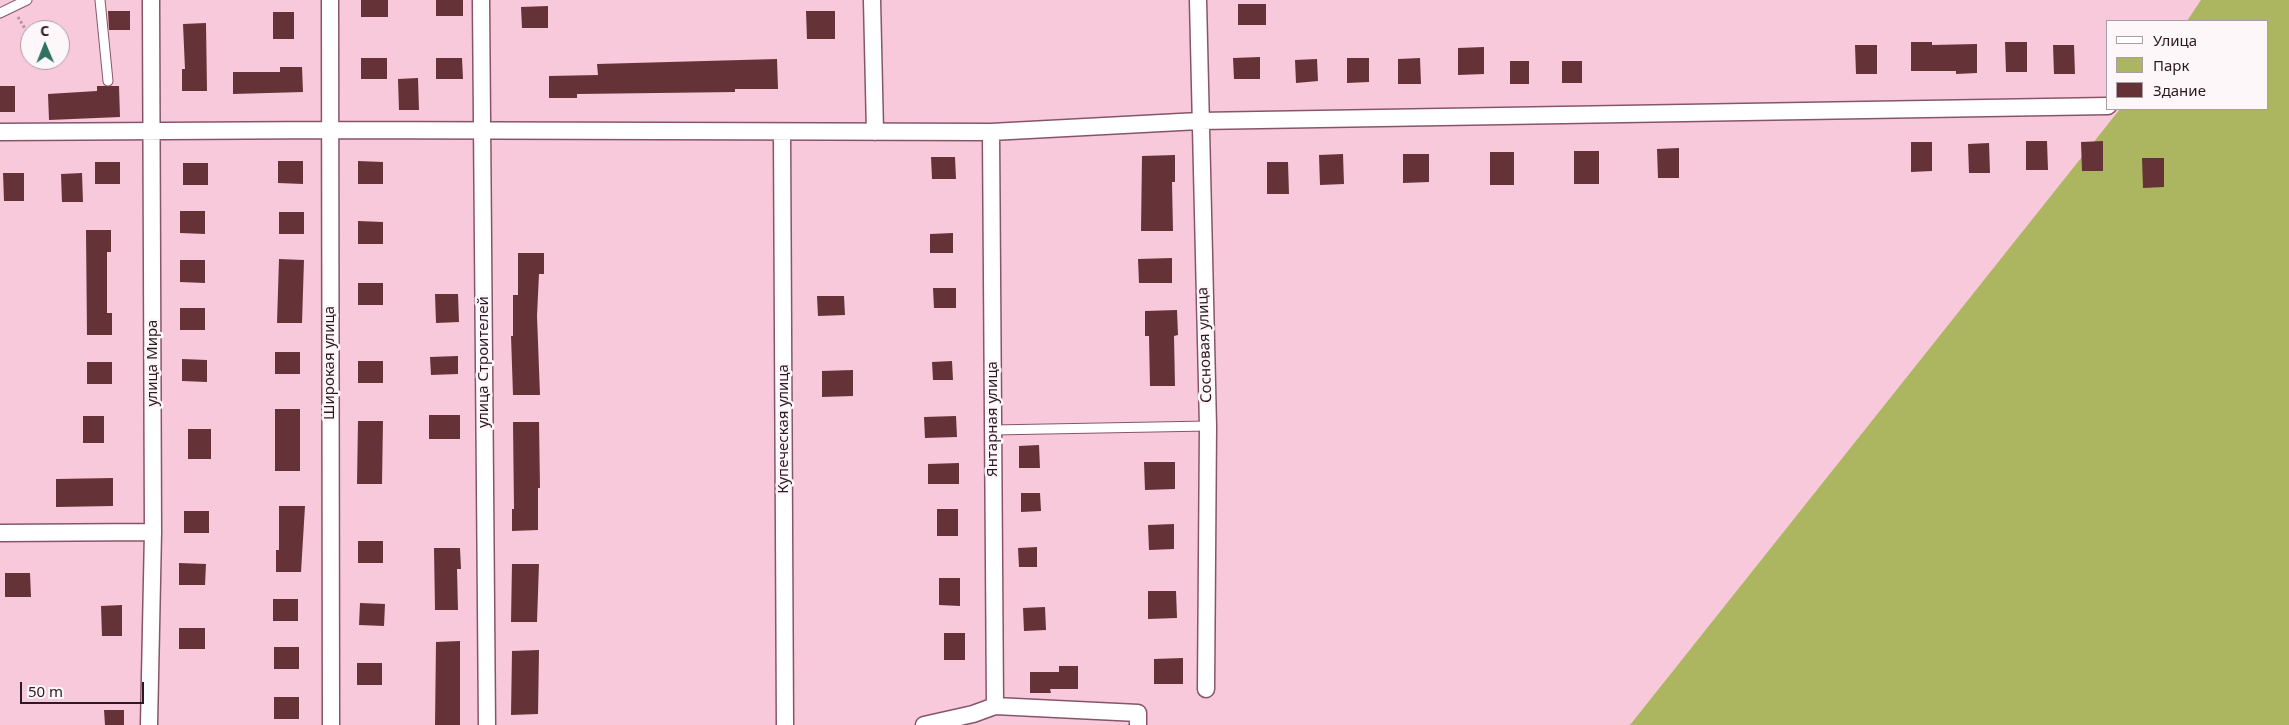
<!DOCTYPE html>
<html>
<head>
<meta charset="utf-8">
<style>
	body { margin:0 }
	#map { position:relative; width:2289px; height:725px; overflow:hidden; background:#f8c9da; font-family:"Noto Sans",sans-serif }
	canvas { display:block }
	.legend { position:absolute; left:2106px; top:20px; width:162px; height:90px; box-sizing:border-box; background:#fdf7f9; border:1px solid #aa9ea3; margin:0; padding:6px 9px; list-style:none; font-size:15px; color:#2d1921 }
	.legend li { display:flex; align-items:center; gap:10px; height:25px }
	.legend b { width:25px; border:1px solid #aa9ea3 }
	.north { position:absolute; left:20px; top:20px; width:50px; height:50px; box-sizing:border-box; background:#fdf7f9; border:1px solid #aa9ea3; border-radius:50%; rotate:359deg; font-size:14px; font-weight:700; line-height:20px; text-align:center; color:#2d1921 }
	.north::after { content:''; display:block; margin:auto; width:18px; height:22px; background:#307161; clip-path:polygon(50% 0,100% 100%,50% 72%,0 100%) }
	.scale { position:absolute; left:20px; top:682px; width:124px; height:22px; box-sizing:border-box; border:2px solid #2d1921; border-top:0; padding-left:6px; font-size:15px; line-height:18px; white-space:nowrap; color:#2d1921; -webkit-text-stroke:4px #fdf7f9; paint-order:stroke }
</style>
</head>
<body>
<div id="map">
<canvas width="2289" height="725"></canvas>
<ul class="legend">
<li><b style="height:6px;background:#fff"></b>Улица</li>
<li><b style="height:14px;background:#acb55f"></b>Парк</li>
<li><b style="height:14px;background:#643237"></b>Здание</li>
</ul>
<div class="north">С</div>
<div class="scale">50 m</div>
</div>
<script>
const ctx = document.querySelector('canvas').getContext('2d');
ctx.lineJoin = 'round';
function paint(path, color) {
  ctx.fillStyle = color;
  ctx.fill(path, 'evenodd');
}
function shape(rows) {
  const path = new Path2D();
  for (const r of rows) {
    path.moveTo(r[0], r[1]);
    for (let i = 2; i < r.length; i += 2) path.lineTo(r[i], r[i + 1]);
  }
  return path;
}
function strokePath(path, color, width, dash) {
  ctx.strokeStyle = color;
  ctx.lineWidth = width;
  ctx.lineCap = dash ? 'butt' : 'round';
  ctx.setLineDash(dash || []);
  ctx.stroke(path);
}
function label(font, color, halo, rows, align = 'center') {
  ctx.font = font + ' "Noto Sans",sans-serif';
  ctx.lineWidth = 5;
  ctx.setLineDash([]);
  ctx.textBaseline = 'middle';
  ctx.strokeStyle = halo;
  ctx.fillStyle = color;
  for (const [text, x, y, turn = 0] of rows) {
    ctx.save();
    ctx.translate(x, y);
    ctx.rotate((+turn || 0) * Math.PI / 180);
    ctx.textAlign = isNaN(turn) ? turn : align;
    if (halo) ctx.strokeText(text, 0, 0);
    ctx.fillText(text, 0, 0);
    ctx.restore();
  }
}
const green = shape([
	[2201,0,2289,0,2289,725,1630,725,2120,109,2268,109,2268,21,2187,21]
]);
const building = shape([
	[361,0,388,0,388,17,361,17],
	[436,0,463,0,463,16,436,16],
	[1238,4,1266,4,1266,25,1238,25],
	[548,6,548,28,522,28,521,7],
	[108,11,130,11,130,30,109,30],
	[806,11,835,11,835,39,807,39],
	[273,12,294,12,294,39,273,39],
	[206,23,207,91,182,91,182,69,185,69,183,24],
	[1911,42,1932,42,1932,45,1977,44,1977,73,1956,74,1956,71,1911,71],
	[2005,42,2027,42,2027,72,2006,72],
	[1855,45,1877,45,1877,74,1856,74],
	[2053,45,2074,45,2075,74,2054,74],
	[1484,47,1484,74,1458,75,1458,48],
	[1260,57,1260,79,1234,79,1233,58],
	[361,58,387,58,387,79,361,79],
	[436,58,462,58,463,79,436,79],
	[1347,58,1369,58,1369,82,1347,83],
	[1420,58,1421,84,1398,84,1398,59],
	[777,59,778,89,735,89,735,92,577,94,577,98,549,98,549,76,598,75,597,64],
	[1317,59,1318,81,1296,83,1295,60],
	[1510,61,1529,61,1529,84,1510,84],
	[1562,61,1582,61,1582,83,1562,83],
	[280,67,302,67,303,92,233,94,233,72,280,72],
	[418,78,419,110,399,110,398,79],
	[0,86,15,86,15,112,0,112],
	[97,86,119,86,120,117,49,120,48,94,97,91],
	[2026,141,2047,141,2048,170,2026,170],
	[2103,141,2103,171,2082,171,2081,142],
	[1911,142,1932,142,1932,171,1911,172],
	[1989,143,1990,173,1969,173,1968,144],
	[1679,148,1679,178,1658,178,1657,149],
	[1574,151,1599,151,1599,184,1574,184],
	[1490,152,1514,152,1514,185,1490,185],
	[1343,154,1344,184,1320,185,1319,155],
	[1403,154,1429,154,1429,182,1403,183],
	[1175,155,1175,182,1172,182,1173,231,1141,231,1142,156],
	[931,157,955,157,956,179,932,179],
	[2142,158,2164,158,2164,187,2143,188],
	[278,161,303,161,303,184,278,183],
	[358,161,383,162,383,184,358,184],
	[95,162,120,162,120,184,95,184],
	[1267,162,1288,162,1289,194,1267,194],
	[183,163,208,163,208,185,183,185],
	[3,173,24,173,24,201,4,201],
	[82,173,83,202,62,202,61,174],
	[180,211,205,211,205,234,180,233],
	[279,212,304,212,304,234,279,234],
	[358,221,383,222,383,244,358,244],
	[86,230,111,230,111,252,107,252,107,313,112,313,112,335,87,335],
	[953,233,953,253,930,253,930,234],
	[518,253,544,253,544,274,539,274,537,316,540,395,513,395,511,336,513,336,513,295,518,295],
	[1172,258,1172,283,1139,283,1138,259],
	[279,259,304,260,302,323,277,323],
	[180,260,205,260,205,283,180,282],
	[358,283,383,283,383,305,358,305],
	[933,288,956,288,956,308,934,308],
	[435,294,458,294,459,322,436,323],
	[817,296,844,296,845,315,818,316],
	[180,308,205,308,205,330,180,330],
	[1177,310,1178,335,1174,336,1175,386,1150,386,1149,336,1145,336,1145,311],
	[275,352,300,352,300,374,275,374],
	[458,356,458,374,431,375,430,357],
	[182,359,207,360,207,382,182,381],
	[358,361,383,361,383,383,358,383],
	[952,361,953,380,933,380,932,362],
	[87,362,112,362,112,384,87,384],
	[853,370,853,396,822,397,822,371],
	[275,409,300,409,300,471,275,471],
	[429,415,460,415,460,439,429,439],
	[83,416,104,416,104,443,83,443],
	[956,416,957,437,925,438,924,417],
	[358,421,383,421,382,484,357,484],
	[513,422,539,422,540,488,538,488,538,530,512,531,512,509,514,509],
	[188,429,211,429,211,459,188,459],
	[1039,445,1040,468,1019,468,1019,446],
	[1144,462,1175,462,1175,489,1145,490],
	[959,463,959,484,928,484,928,464],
	[113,478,113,506,56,507,56,479],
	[1021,493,1040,493,1041,511,1021,512],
	[279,506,305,506,301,572,276,572,276,550,279,550],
	[937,509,958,509,958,536,937,536],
	[184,511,209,511,209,533,184,533],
	[1174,524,1174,549,1149,550,1148,525],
	[358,541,383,541,383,563,358,563],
	[1037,547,1037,567,1019,567,1018,548],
	[434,548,460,548,461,569,457,569,458,610,435,610],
	[179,563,206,564,205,585,179,585],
	[512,564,539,564,537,622,511,622],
	[5,573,30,573,31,597,5,597],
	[939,578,960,578,960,606,939,605],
	[1148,591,1176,591,1177,618,1148,619],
	[273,599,298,599,298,621,273,621],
	[360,603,385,604,384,626,359,625],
	[122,605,122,636,102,636,101,606],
	[1045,607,1046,630,1024,631,1023,608],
	[179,628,205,628,205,649,179,649],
	[944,633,965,633,965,660,944,660],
	[460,641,460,725,435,725,436,642],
	[274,647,299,647,299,669,274,669],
	[539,650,538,714,511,715,512,651],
	[1183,658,1183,684,1154,684,1154,659],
	[357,663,382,663,382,685,357,685],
	[1059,666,1078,666,1078,689,1050,689,1051,693,1030,693,1030,672,1059,672],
	[274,697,299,697,299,719,274,719],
	[104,710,124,710,124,725,105,725]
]);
const path = shape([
	[18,17,30,37]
]);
const service = shape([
	[100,0,108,81],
	[0,13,27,0],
	[993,430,1208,426]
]);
const minor = shape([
	[330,0,331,725],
	[481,0,487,725],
	[872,0,875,132],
	[1198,0,1208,426,1206,689],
	[0,132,329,130,991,132,1199,121,2108,106],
	[991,132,995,706],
	[782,133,785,725],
	[0,533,153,532],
	[149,725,153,532,151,0],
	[924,725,973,714,995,706,1138,713,1138,725]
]);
const streetNames = [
	["Сосновая улица",1205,345,-92],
	["улица Строителей",484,362,-90],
	["улица Мира",153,363,-90],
	["Широкая улица",330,363,-90],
	["Янтарная улица",993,419,-90],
	["Купеческая улица",784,429,-90]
];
paint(green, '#acb55f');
paint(building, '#643237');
strokePath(service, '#875569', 11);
strokePath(minor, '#875569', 19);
strokePath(path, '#b993a1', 3, [2.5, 2.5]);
strokePath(service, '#fff', 9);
strokePath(minor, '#fff', 16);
label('15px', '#2d1921', '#fdf7f9', streetNames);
</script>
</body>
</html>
